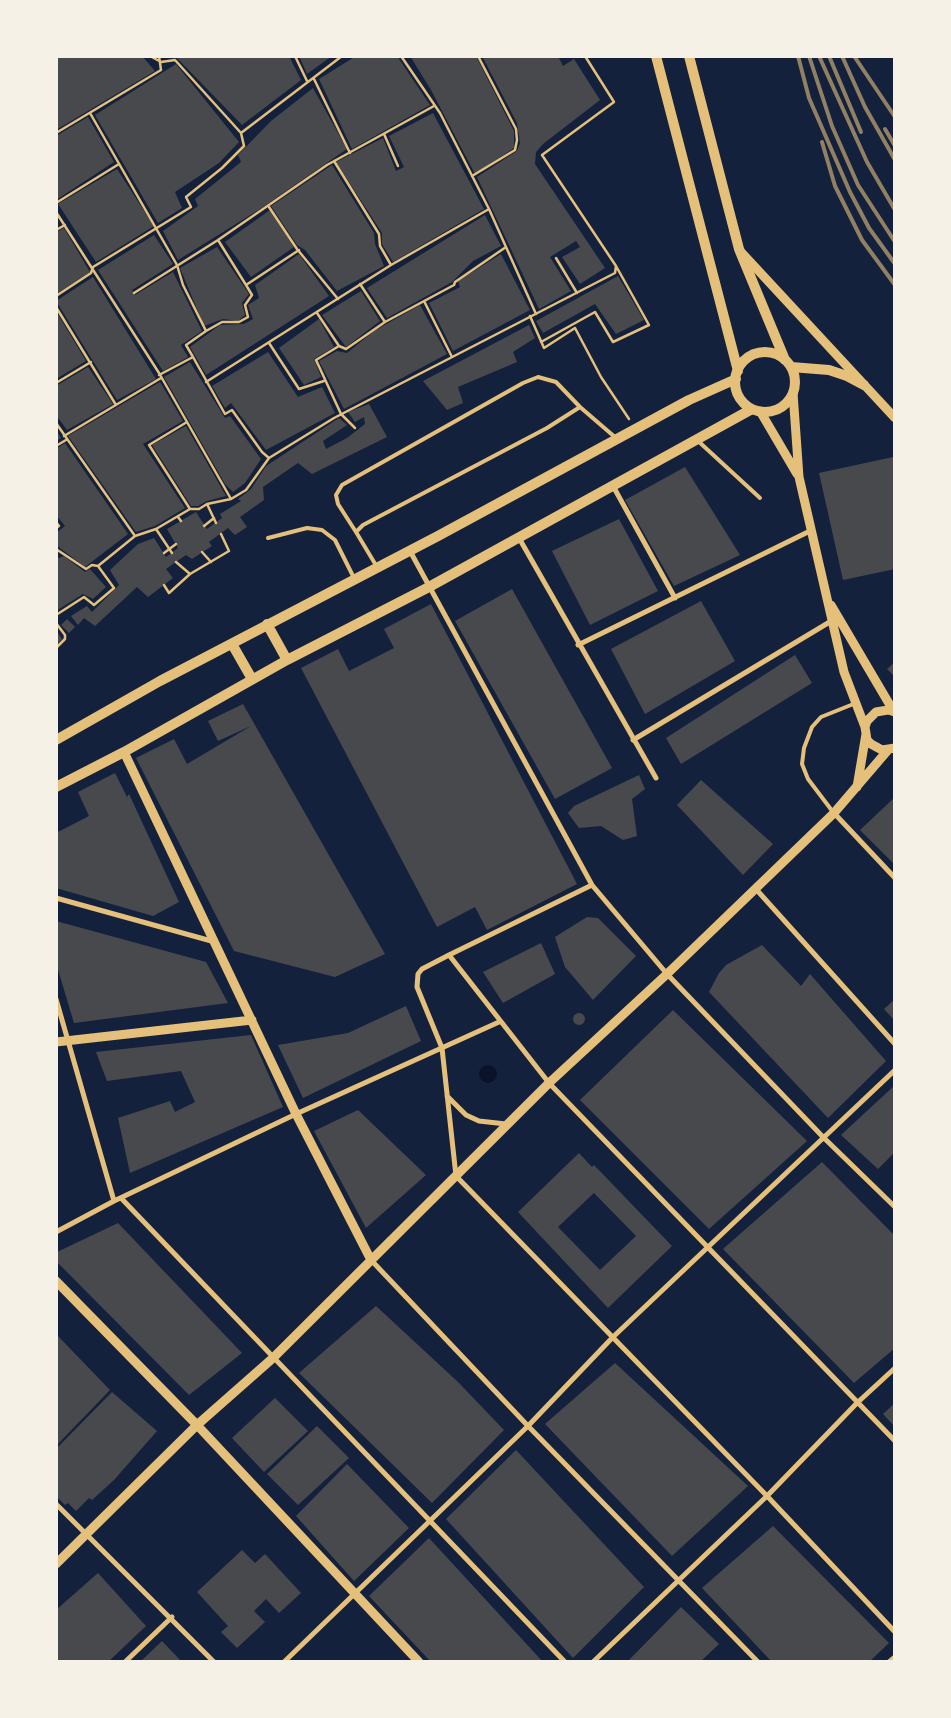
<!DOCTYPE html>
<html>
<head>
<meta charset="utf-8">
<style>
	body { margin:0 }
	#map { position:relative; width:951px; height:1718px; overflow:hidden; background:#14213d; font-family:Georgia,serif }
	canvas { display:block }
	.frame { position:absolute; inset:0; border:58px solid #f6f1e7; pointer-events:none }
</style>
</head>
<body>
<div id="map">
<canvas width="951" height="1718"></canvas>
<div class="frame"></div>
</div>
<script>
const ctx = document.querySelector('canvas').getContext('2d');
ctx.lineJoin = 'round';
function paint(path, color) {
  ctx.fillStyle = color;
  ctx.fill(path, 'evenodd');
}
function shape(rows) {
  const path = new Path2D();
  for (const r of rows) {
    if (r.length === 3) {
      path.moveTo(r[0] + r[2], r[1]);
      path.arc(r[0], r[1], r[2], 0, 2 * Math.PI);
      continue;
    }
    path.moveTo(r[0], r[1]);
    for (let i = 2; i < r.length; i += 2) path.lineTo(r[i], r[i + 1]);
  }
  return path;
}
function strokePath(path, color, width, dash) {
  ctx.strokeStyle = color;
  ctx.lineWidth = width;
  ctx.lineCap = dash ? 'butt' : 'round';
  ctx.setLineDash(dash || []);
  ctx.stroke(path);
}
const water = shape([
	[488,1074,9]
]);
const building = shape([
	[56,56,142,56,155,71,56,130],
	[175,56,289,56,301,80,242,125],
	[299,56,332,56,307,74],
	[356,56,397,56,430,105,352,149,319,79],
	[410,56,476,56,514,131,514,148,475,174,431,90],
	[482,56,558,56,563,66,574,59,600,100,543,144,536,152,535,164,605,268,580,284,562,257,580,247,576,241,550,257,571,291,539,309,477,177,517,151,520,143,517,123],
	[176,64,239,142,219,163,175,192,182,208,158,223,95,115],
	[313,88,347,149,260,209,178,260,163,231,198,206,195,199,241,162,238,155,271,121],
	[433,113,484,209,393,262,382,244,382,233,336,162,383,138,396,171,404,167,389,136],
	[88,117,114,162,56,200,56,136],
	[332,165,374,233,375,244,384,266,337,291,305,250,297,245,271,206],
	[117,169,154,226,96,262,58,204],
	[270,210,294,247,251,277,225,242],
	[485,215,501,246,473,261,452,282,387,318,367,288],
	[64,228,90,272,56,294,56,232],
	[154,235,173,264,132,290,135,295,173,272,202,331,181,345,188,357,163,371,98,270],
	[217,247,249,294,242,303,245,315,238,321,223,319,204,326,180,268],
	[299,254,329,296,206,375,190,347,220,325,244,324,253,319,248,305,259,298,255,285],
	[501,254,530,310,453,351,429,303,460,287,458,281],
	[618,276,644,320,616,334,595,304,543,333,536,321],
	[93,277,156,379,117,400,56,301],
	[361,291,380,321,346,347,322,315],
	[420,305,447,354,344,409,319,361,337,351,347,353,374,331],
	[56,311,86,361,56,379],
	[319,319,334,347,314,359,321,377,304,385,279,348],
	[529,325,535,338,513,352,517,362,458,387,463,403,447,410,423,381],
	[268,352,298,397,322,387,335,413,266,450,231,403,225,408,212,386],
	[190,362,225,418,230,416,261,459,245,483,233,492,225,484,164,377],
	[88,367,113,404,67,430,56,415,56,386],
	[160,382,183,421,143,444,185,508,155,526,136,532,68,436],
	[369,404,387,437,312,474,298,463,263,487,264,500,240,517,247,527,235,535,228,528,209,542,212,546,192,559,186,555,166,569,173,578,148,597,137,587,95,626,84,618,78,625,71,616,87,606,92,612,119,585,110,570,138,544,154,538,166,557,178,548,167,529,196,512,207,529,222,518,220,514,241,501,238,499,251,489,266,466,339,418,347,425,323,441,326,449,347,438,365,424,364,417,355,422,348,412],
	[186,426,226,496,207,501,198,506,191,506,152,445],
	[56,430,61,438,56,441],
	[65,443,128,534,85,567,56,545,56,533,65,526,56,515,56,449],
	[893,457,895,467,895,569,843,580,819,473],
	[685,467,740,555,674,586,625,500],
	[619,519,658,591,590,625,552,551],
	[56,555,59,558,64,556,85,572,90,569,106,587,93,599,83,594,56,611],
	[512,589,612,768,555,799,455,621],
	[701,601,735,661,645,714,611,649],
	[431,604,577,884,487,930,475,907,437,927,301,668,338,649,349,671,394,648,384,629],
	[67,619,75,627,69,633,61,625],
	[56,630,62,639,56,645],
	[795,655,812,683,681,764,666,738],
	[895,662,895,677,887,669],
	[243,704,385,954,335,977,234,951,136,758,174,739,187,764,251,726,218,741,208,721],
	[115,773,127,797,129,794,179,902,153,916,56,888,56,833,89,816,78,792],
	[639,775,645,789,632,799,637,836,623,840,601,826,579,828,568,813,574,806],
	[701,780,773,844,743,875,677,805],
	[895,797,895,865,860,830],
	[587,917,598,918,636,956,593,1000,565,967,555,937],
	[56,921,206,962,228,1003,74,1023,56,963],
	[541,943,555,974,503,1003,483,972],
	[762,945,801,986,810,974,886,1061,828,1118,709,992,719,973,726,965],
	[895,999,895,1021,884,1009],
	[406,1006,421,1041,303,1098,278,1045,348,1033],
	[673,1010,807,1141,709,1229,580,1100],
	[579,1019,6],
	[251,1035,283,1107,130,1173,118,1118,170,1101,175,1112,195,1102,181,1071,107,1081,96,1052],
	[895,1085,895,1152,878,1169,841,1135],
	[358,1110,426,1175,366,1228,314,1131],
	[579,1153,592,1167,594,1165,672,1246,608,1308,518,1212],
	[594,1193,636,1236,600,1270,558,1227],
	[822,1162,895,1236,895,1348,854,1383,723,1249],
	[118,1223,242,1353,189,1395,56,1261,57,1252],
	[376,1306,458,1382,504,1430,432,1503,299,1373],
	[56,1334,110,1390,56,1446],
	[615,1363,748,1486,672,1556,545,1424],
	[112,1392,157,1431,114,1480,92,1500,89,1498,76,1511,68,1503,65,1505,56,1496,56,1449],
	[275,1398,308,1431,264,1472,232,1438],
	[895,1403,895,1427,883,1414],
	[317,1426,349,1458,298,1505,267,1474],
	[516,1450,644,1587,573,1658,446,1519],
	[347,1464,409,1528,354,1581,296,1516],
	[773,1526,889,1643,869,1662,772,1662,702,1588],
	[429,1538,543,1662,431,1662,369,1596],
	[242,1550,255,1563,265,1554,301,1593,279,1613,266,1599,254,1611,265,1622,237,1648,221,1632,228,1626,197,1592],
	[98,1573,146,1626,108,1662,56,1662,56,1610],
	[681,1607,719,1644,700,1662,627,1662],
	[162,1641,182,1662,140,1662]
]);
const path = shape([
	[150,56,161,62,175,60,241,133],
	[295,56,307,81],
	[401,56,440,113,489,209,536,314],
	[314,79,350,153],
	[90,113,177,265,183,285,206,331],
	[56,133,161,70,159,56],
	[384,134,398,166],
	[334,161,379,234,380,246,391,265],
	[472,176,515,150,517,140,516,129,478,56],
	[56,203,119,164],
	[269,207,297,249,338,299],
	[56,212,159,373,231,499],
	[56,230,65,225],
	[218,240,246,285],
	[556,258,577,293],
	[360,284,385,322],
	[134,293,218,240,327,165,434,106],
	[56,296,91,273,93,267,191,207,186,197,222,168,244,146,241,133,342,56],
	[424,301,452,357],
	[56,307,116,405],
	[317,313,339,346,316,360,341,414,355,428],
	[530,316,544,348,575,328,601,377,629,419],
	[541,342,595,312,613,342,649,325,616,266,542,155,614,102,585,56],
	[269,343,299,389,324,381],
	[339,346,346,349,385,322,454,285,455,282,506,247],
	[193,357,225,414,232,410,262,452,269,458],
	[159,375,193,357,186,345,206,331,222,322,239,322,248,317,245,305,252,295,246,285,299,250],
	[206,382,391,265,489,209],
	[56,383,91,362],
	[187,422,149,445,190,509],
	[56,423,135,536],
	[64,436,161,378],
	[56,446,66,440],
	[207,504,216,523],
	[178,517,181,521],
	[56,522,59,526,56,528],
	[204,526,214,518],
	[156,529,172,553],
	[56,549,86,569,92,565,98,566],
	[202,552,211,562],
	[164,553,176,544],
	[176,562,190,574],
	[164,585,169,593,190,574,229,551,221,534],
	[56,615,84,597,94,605,114,588,98,566,135,536,156,529,190,509,199,509,207,504,231,499,246,490,269,458,334,418,615,273,616,266],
	[56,623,65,635,65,639,56,648]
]);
const service = shape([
	[697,440,760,498],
	[356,532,338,504,336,495,342,485,523,383,538,377,556,382,580,407],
	[268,538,307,528,322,530,335,540,354,578],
	[377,567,356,532,363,525,547,428,580,407,616,438],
	[833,812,808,779,802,764,804,748,812,727,821,717,856,703]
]);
const minor = shape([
	[613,486,675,598],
	[519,538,656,778],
	[410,551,592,885,667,974,823,1137,895,1207],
	[578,645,812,530],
	[633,740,833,620],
	[834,813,895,878],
	[592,885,449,955,422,969,418,974,417,987,442,1048,456,1176,767,1496,895,1632],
	[755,888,895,1044],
	[56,898,215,942],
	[449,955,549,1083,895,1441],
	[56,999,114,1201],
	[447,1096,466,1115,479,1121,506,1124],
	[121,1198,565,1662],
	[56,1232,114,1201,296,1114,499,1022],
	[371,1260,528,1426,758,1662],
	[56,1504,214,1662],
	[125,1662,172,1617],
	[284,1662,528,1426,613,1337,895,1070],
	[593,1662,767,1496,857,1403,895,1368],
	[889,1662,895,1657]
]);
const tertiary = shape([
	[742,253,895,418],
	[793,393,799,477,844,672,865,727],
	[760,411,797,474],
	[831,605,894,712],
	[895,712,888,710,876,712,867,721,865,727,867,740,871,744,882,750,895,748],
	[124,752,296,1114,371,1260],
	[857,787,866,734],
	[56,1042,252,1020],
	[56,1281,197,1425,419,1662],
	[56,1564,197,1425,273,1358,549,1083,667,974,834,813,888,750]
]);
const secondary = shape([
	[656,56,738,371],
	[689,56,739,249,785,360],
	[765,382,30],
	[791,367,829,370,847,376,864,385],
	[267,624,287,660],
	[232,644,252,679],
	[56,740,160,681,438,536,689,400,736,379],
	[56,787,124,752,287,660,429,587,752,409]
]);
const rail = shape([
	[798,56,809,98,850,192,869,228,895,264],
	[809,56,832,126,858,185,895,242],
	[819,56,867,162,895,210],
	[829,56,861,132],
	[842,56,865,107,895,160],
	[854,56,895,117],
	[885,129,895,146],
	[822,142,835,186,862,240,895,285]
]);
paint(water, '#0b132b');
paint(building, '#48494c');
strokePath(path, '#e5c07b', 2.5);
strokePath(service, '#e5c07b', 4);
strokePath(minor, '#e5c07b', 5);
strokePath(tertiary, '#e5c07b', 9);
strokePath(secondary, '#e5c07b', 10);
strokePath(rail, '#918062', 4);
</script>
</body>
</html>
